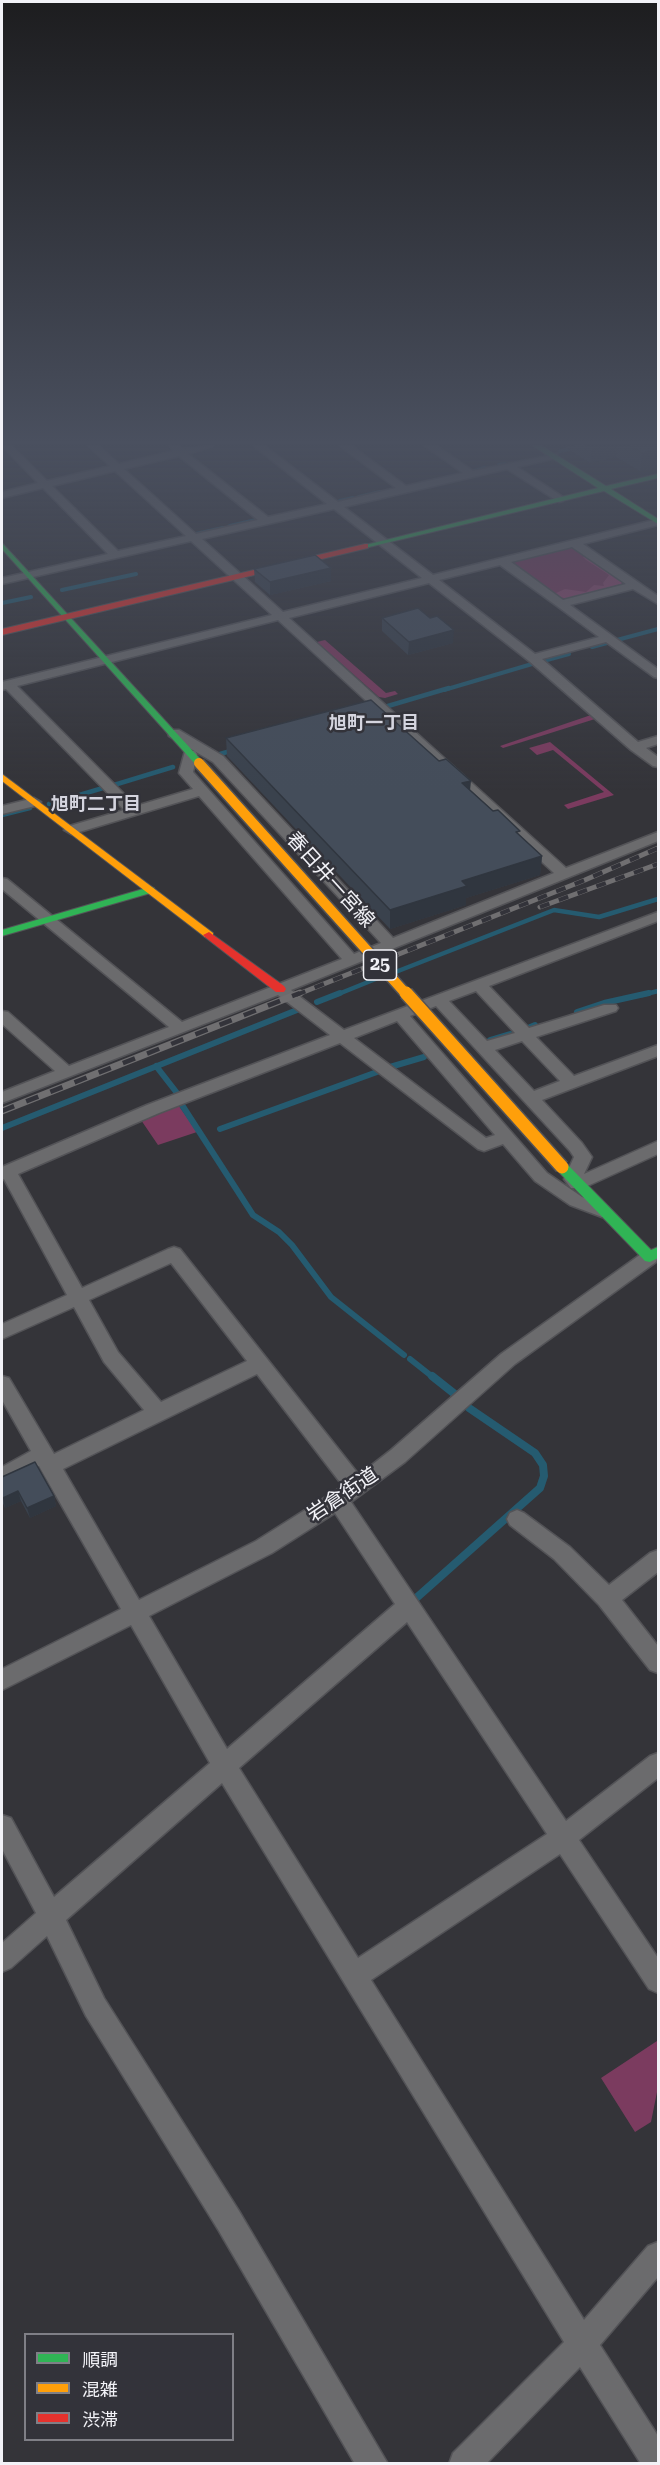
<!DOCTYPE html>
<html>
<head>
<meta charset="utf-8">
<style>
	body { margin:0 }
	#map { position:relative; width:660px; height:2465px; overflow:hidden; background:#343439; font-family:"Roboto Serif","Noto Sans JP",serif }
	canvas { display:block }
	.frame { position:absolute; inset:0; border:3px solid #f2f2f7; pointer-events:none }
	.legend { position:absolute; left:24px; top:2333px; width:210px; height:108px; box-sizing:border-box; background:#33333a; border:2px solid #7f7f86; margin:0; padding:8px 10px; list-style:none; font-size:18px; color:#f2f2f7 }
	.legend li { display:flex; align-items:center; gap:12px; height:30px }
	.legend b { width:30px; border:2px solid #7f7f86 }
</style>
</head>
<body>
<div id="map">
<canvas width="660" height="2465"></canvas>
<div class="frame"></div>
<ul class="legend">
<li><b style="height:8px;background:#30b455"></b>順調</li>
<li><b style="height:8px;background:#ff9f0a"></b>混雑</li>
<li><b style="height:8px;background:#e5322d"></b>渋滞</li>
</ul>
</div>
<script>
const ctx = document.querySelector('canvas').getContext('2d');
ctx.lineJoin = 'round';
function paint(path, color) {
  ctx.fillStyle = color;
  ctx.fill(path, 'evenodd');
}
function shape(rows) {
  const path = new Path2D();
  for (const r of rows) {
    path.moveTo(r[0], r[1]);
    for (let i = 2; i < r.length; i += 2) path.lineTo(r[i], r[i + 1]);
  }
  return path;
}
function strokePath(path, color, width, dash) {
  ctx.strokeStyle = color;
  ctx.lineWidth = width;
  ctx.lineCap = dash ? 'butt' : 'round';
  ctx.setLineDash(dash || []);
  ctx.stroke(path);
}
function label(font, color, halo, rows, align = 'center') {
  ctx.font = font + ' "Roboto Serif","Noto Sans JP",serif';
  ctx.lineWidth = 5;
  ctx.setLineDash([]);
  ctx.textBaseline = 'middle';
  ctx.strokeStyle = halo;
  ctx.fillStyle = color;
  for (const [text, x, y, turn = 0] of rows) {
    ctx.save();
    ctx.translate(x, y);
    ctx.rotate((+turn || 0) * Math.PI / 180);
    ctx.textAlign = isNaN(turn) ? turn : align;
    if (halo) ctx.strokeText(text, 0, 0);
    ctx.fillText(text, 0, 0);
    ctx.restore();
  }
}
const green = shape([
	[567,547,574,548,623,581,622,584,567,599,560,599,512,564,513,561],
	[325,640,386,693,395,691,398,694,385,698,379,697,317,642],
	[591,715,595,719,503,748,500,746],
	[550,742,614,795,568,809,564,805,604,792,553,750,537,755,529,748],
	[179,1106,197,1132,158,1145,141,1120],
	[657,2041,658,2087,651,2122,635,2132,601,2078]
]);
const forest = shape([
	[585,556,622,581,621,584,568,599,556,596,556,593,565,589,586,592,594,585,604,586,603,583,609,575,586,560,583,557]
]);
const streamFar3 = shape([
	[560,451,583,446],
	[499,465,505,464],
	[474,471,485,468],
	[359,497,380,492],
	[340,501,353,498],
	[230,526,256,520],
	[196,534,223,528],
	[62,590,136,574],
	[2,603,31,597],
	[617,640,658,629],
	[592,647,607,643],
	[547,660,569,654],
	[444,690,532,664]
]);
const streamFar2 = shape([
	[388,706,449,688],
	[220,754,234,750],
	[114,785,173,767],
	[49,804,103,788],
	[2,815,30,808],
	[393,973,554,910,599,917,658,899],
	[336,995,383,976],
	[642,995,658,991]
]);
const streamFar1 = shape([
	[317,1002,340,993],
	[577,1012,604,1003,649,993],
	[528,1028,535,1025],
	[490,1040,510,1034],
	[156,1066,177,1093],
	[390,1067,424,1057],
	[182,1105,253,1215,279,1232,292,1245,331,1297,404,1355],
	[2,1128,297,1010],
	[220,1129,377,1072],
	[410,1359,434,1378]
]);
const stream = shape([
	[432,1376,456,1395],
	[414,1600,540,1488,544,1476,543,1465,535,1453,469,1408]
]);
const street = shape([
	[2,446,12,446,47,481,110,466,88,446,99,446,119,464,173,451,170,446,179,446,183,449,213,446,188,454,268,517,327,504,254,446,265,446,338,502,396,488,340,446,352,446,406,486,463,473,425,446,437,446,473,471,557,454,557,458,517,467,563,497,563,501,559,502,507,469,344,507,433,575,658,519,658,525,583,544,658,596,658,604,633,589,570,605,658,669,658,678,654,677,606,642,542,659,638,742,658,736,658,744,646,748,658,757,658,767,653,766,631,750,529,661,429,583,289,618,566,868,658,832,658,841,291,990,344,1030,658,912,658,921,489,986,529,1028,604,1005,616,1005,618,1008,616,1011,536,1037,574,1076,658,1045,658,1056,542,1100,582,1143,592,1157,584,1174,658,1141,658,1154,583,1188,571,1188,564,1179,574,1157,570,1151,436,1006,410,1016,547,1173,582,1197,608,1207,611,1211,608,1215,602,1217,570,1205,535,1181,503,1144,484,1151,478,1149,340,1043,159,1113,18,1174,82,1288,168,1249,174,1247,180,1249,359,1475,391,1450,501,1354,644,1252,650,1250,656,1252,658,1256,656,1262,515,1364,405,1462,351,1502,566,1821,650,1756,658,1753,658,1778,579,1840,658,1958,658,1993,649,1989,560,1854,371,1980,584,2320,648,2246,658,2242,658,2277,600,2345,658,2436,658,2464,641,2464,580,2367,486,2464,449,2464,453,2453,564,2342,222,1783,66,1920,104,1998,239,2211,388,2464,355,2464,219,2231,86,2016,47,1936,11,1968,2,1972,2,1943,36,1913,2,1849,2,1815,11,1818,54,1897,210,1763,131,1625,2,1690,2,1669,121,1609,39,1466,2,1484,2,1467,31,1451,2,1400,2,1376,9,1378,54,1454,144,1410,104,1362,74,1307,2,1339,2,1324,67,1295,4,1179,2,1180,2,1167,147,1105,330,1035,278,995,2,1103,2,1092,55,1071,2,1024,2,1011,8,1012,69,1066,169,1027,2,889,2,878,7,879,182,1022,342,959,199,796,76,833,71,834,64,830,66,827,124,810,6,689,2,690,2,682,272,615,191,541,2,584,2,578,108,554,43,488,2,498,2,492,38,483,2,446],
	[179,456,258,520,196,534,124,469,179,456],
	[115,471,186,536,118,551,52,486,115,471],
	[334,509,422,578,283,612,202,539,334,509],
	[572,547,626,584,563,600,511,562,572,547],
	[500,565,557,606,599,637,535,654,439,580,500,565],
	[278,620,554,873,393,938,223,756,179,730,169,730,168,733,169,736,213,762,381,943,354,954,193,772,197,754,195,751,185,751,179,773,193,789,136,806,17,686,278,620],
	[476,991,515,1033,487,1041,449,1001,476,991],
	[397,1021,495,1135,486,1138,354,1038,397,1021],
	[522,1041,560,1081,534,1091,495,1050,522,1041],
	[171,1263,247,1361,161,1402,118,1352,89,1300,171,1263],
	[257,1374,343,1486,256,1541,139,1600,63,1469,257,1374],
	[335,1513,395,1604,227,1749,149,1616,272,1553,335,1513],
	[407,1622,547,1834,358,1958,239,1768,407,1622],
	[34,798,41,802,39,805,2,814,2,806,34,798],
	[517,1510,524,1513,570,1547,609,1585,650,1553,658,1550,658,1572,622,1600,658,1646,658,1673,650,1670,599,1605,554,1559,510,1525,507,1519,510,1513,517,1510]
]);
const fast = shape([
	[533,446,542,446,606,486,658,474,658,478,611,489,658,519,658,524,604,491,365,548,361,546,598,488,533,446],
	[2,543,202,761,202,765,196,765,2,549,2,543],
	[150,887,154,888,154,892,2,936,2,930,150,887],
	[562,1163,567,1164,651,1250,658,1247,658,1258,650,1262,645,1261,557,1170,556,1167,557,1164,562,1163]
]);
const slow = shape([
	[2,774,213,933,213,937,205,937,2,781,2,774]
]);
const jam = shape([
	[365,544,368,544,368,548,2,635,2,629,365,544],
	[209,932,284,986,286,989,284,992,276,992,205,937,203,935,209,932]
]);
const railFar1 = shape([
	[540,907,658,864],
	[296,995,585,880,658,848]
]);
const rail = shape([
	[2,1111,300,993]
]);
const slowBridgeFar1 = shape([
	[199,763,407,995]
]);
const slowBridge = shape([
	[406,993,562,1167]
]);
const wall = shape([
	[563,446,658,446,658,467,640,471,616,457,590,463],
	[254,569,331,581,270,595,255,582],
	[382,618,453,643,408,655,382,631],
	[226,738,439,761,542,856,540,875,466,898,466,905,390,929,227,756],
	[2,1477,54,1496,56,1506,30,1518,21,1501,5,1508,2,1501]
]);
const shadedWall = shape([
	[592,446,617,446,616,457,590,463],
	[658,449,658,467,640,471,642,453],
	[331,568,331,581,270,595,270,582],
	[454,630,453,643,408,655,409,642],
	[471,781,469,800,462,783],
	[542,856,540,875,466,898,466,905,390,929,390,910,462,881],
	[18,1491,21,1501,5,1508,3,1498],
	[54,1496,56,1506,30,1518,27,1508]
]);
const building = shape([
	[631,446,658,446,658,449,642,453,631,446],
	[315,555,331,568,270,582,254,569,315,555],
	[418,608,430,618,437,616,454,630,409,642,382,618,418,608],
	[371,700,439,761,446,759,471,781,462,783,493,811,498,810,520,831,516,832,542,856,462,881,467,886,390,910,226,738,371,700],
	[35,1462,54,1496,27,1508,18,1491,3,1498,2,1496,2,1477,35,1462]
]);
const farNeighbourhoodnames = [
	["旭町一丁目",374,724],
	["旭町二丁目",96,805]
];
const shields = [
	[380,965,33]
];
const shieldNames = [
	["25",380,965]
];
const streetNames = [
	["春日井一宮線",330,880,48],
	["岩倉街道",343,1495,-34]
];
paint(green, '#7b3b5f');
paint(forest, '#8f4a70');
strokePath(streamFar3, '#255b70', 4);
strokePath(streamFar2, '#255b70', 4.5);
strokePath(streamFar1, '#255b70', 6);
strokePath(stream, '#255b70', 8);
strokePath(street, '#535357', 3);
strokePath(fast, '#535357', 2);
strokePath(slow, '#535357', 2);
strokePath(jam, '#535357', 2);
paint(street, '#6b6b6d');
paint(fast, '#30b455');
paint(slow, '#ff9f0a');
paint(jam, '#e5322d');
strokePath(railFar1, '#706f71', 5);
strokePath(rail, '#706f71', 7);
strokePath(railFar1, '#33333a', 4, [10]);
strokePath(rail, '#33333a', 4.5, [13]);
strokePath(slowBridgeFar1, '#535357', 13, []);
strokePath(slowBridge, '#535357', 16, []);
strokePath(slowBridgeFar1, '#ff9f0a', 10);
strokePath(slowBridge, '#ff9f0a', 13);
paint(wall, '#3a424d');
paint(shadedWall, '#30363f');
paint(building, '#444d5a');
strokePath(building, '#30363f', 1.5);
const sky = ctx.createLinearGradient(0, 0, 0, 791);
sky.addColorStop(0, '#1d1d1f');
sky.addColorStop(0.56, '#4a505f');
sky.addColorStop(1, '#4a505f00');
ctx.fillStyle = sky;
ctx.fillRect(0, 0, 660, 791);
label('bold 18px', '#d5d5df', '#33333a', farNeighbourhoodnames);
for (const [x, y, w] of shields) {
  const box = new Path2D();
  box.roundRect(x - w / 2, y - 15, w, 30, 4.5);
  ctx.fillStyle = '#33333a';
  ctx.fill(box);
  strokePath(box, '#f2f2f7', 1.5);
}
label('bold 18px', '#f2f2f7', null, shieldNames);
label('20px', '#f2f2f7', '#33333a', streetNames);
</script>
</body>
</html>
